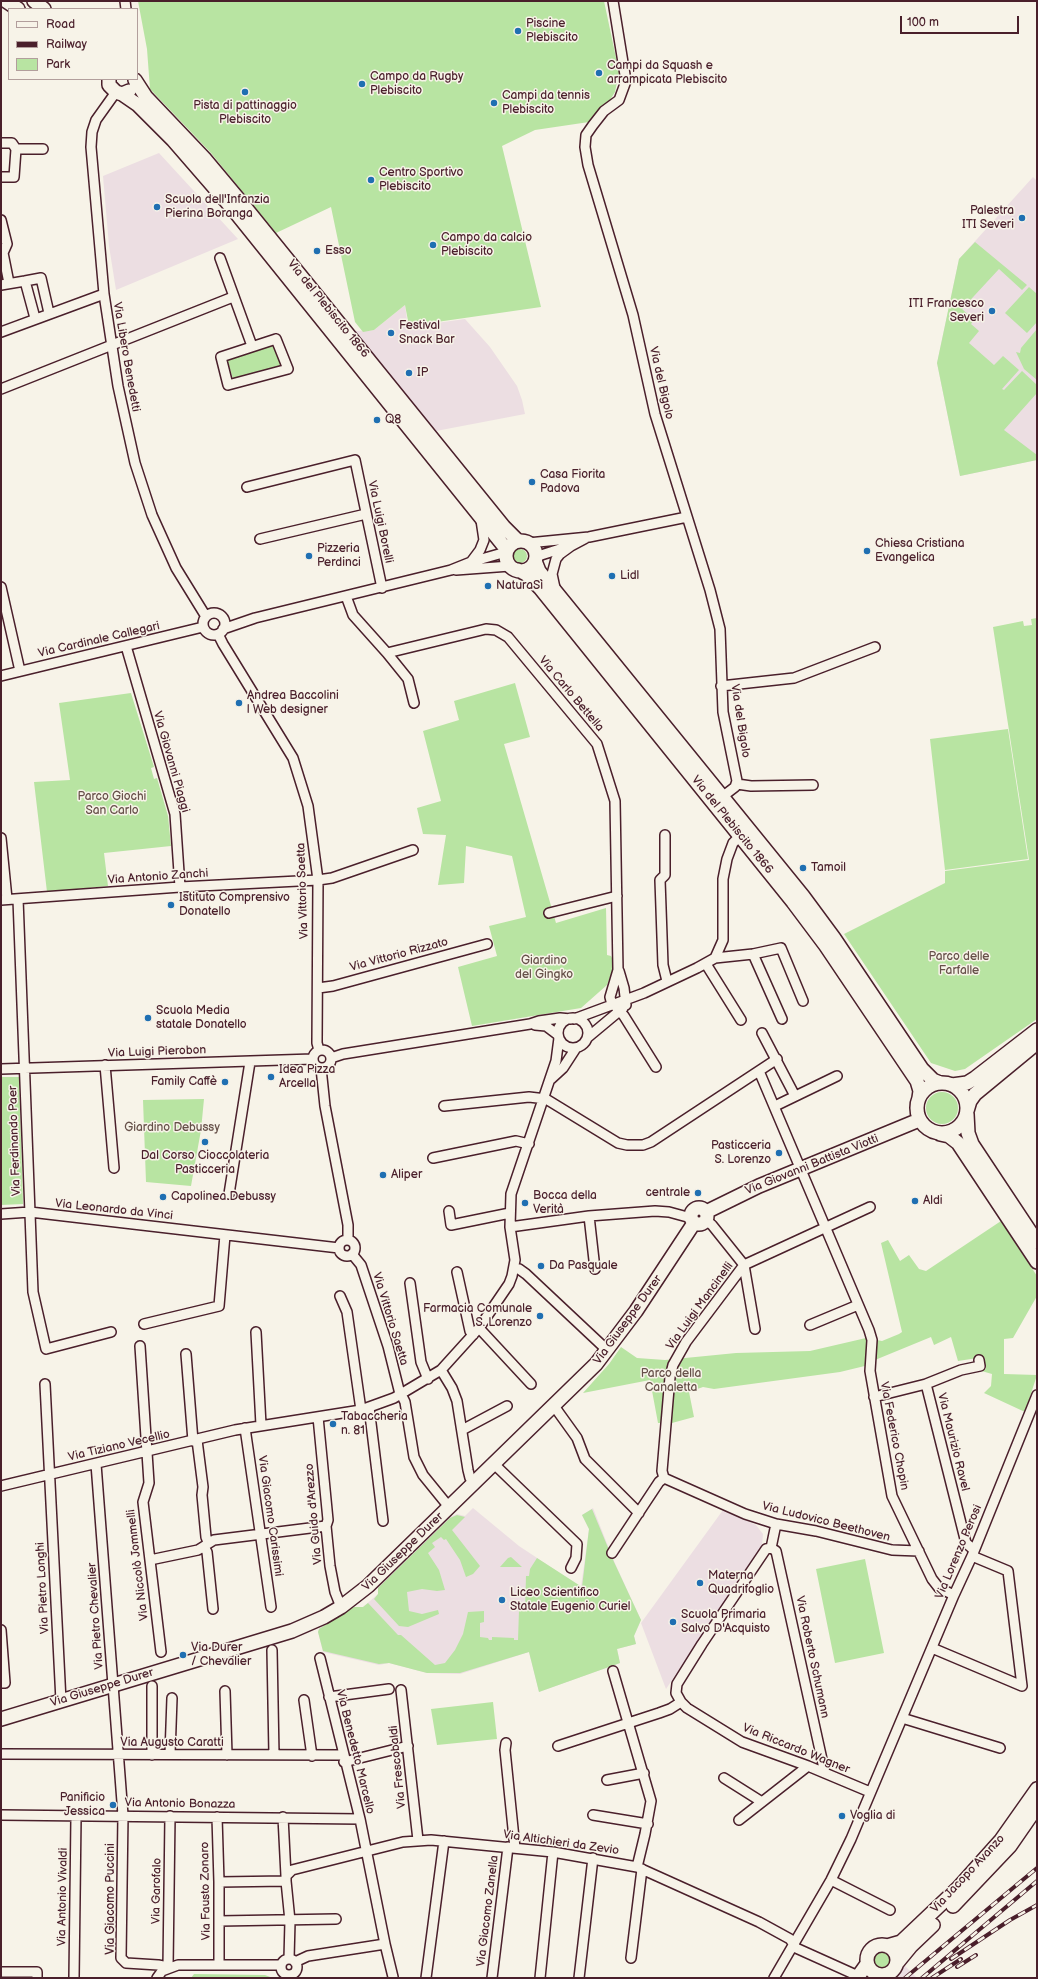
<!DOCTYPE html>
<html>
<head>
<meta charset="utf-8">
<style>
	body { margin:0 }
	#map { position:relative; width:1038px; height:1979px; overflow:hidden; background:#f7f3e8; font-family:"Balsamiq Sans",sans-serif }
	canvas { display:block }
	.frame { position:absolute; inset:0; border:2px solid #4a1f2b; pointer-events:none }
	.legend { position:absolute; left:8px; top:8px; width:130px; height:72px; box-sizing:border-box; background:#f7f3e8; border:1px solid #b29e9c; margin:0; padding:5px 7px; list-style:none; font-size:12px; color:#4a1f2b }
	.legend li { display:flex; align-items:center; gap:8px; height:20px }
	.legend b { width:20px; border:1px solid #b29e9c }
	.scale { position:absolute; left:900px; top:16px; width:119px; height:18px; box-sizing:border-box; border:2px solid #4a1f2b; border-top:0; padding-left:5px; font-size:12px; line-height:14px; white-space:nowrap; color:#4a1f2b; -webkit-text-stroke:3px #f7f3e8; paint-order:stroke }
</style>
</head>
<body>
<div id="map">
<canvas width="1038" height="1979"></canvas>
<div class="frame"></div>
<ul class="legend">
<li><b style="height:5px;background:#f7f3e8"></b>Road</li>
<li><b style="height:5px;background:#4a1f2b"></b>Railway</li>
<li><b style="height:11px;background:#b8e4a2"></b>Park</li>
</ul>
<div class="scale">100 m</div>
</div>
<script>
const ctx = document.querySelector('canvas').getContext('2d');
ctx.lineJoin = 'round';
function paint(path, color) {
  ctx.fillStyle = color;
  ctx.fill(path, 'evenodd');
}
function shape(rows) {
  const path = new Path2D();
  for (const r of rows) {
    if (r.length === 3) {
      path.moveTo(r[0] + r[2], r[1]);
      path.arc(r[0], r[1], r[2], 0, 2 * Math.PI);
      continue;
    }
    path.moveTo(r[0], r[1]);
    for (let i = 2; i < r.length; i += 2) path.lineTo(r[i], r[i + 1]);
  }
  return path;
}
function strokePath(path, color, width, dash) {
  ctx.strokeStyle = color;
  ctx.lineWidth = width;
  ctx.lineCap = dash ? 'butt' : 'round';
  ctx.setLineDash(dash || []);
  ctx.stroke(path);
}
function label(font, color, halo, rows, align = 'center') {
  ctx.font = font + ' "Balsamiq Sans",sans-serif';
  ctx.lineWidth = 3;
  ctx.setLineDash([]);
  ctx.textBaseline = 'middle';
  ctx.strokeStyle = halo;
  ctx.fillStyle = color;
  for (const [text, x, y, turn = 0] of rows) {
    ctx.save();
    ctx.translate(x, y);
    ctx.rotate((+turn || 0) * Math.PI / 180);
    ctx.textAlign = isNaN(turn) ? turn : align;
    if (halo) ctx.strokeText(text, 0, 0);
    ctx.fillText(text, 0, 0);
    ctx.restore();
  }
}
const built = shape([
	[159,153,238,239,116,290,109,246,103,176],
	[1033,177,1037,181,1037,460,960,476,937,363,959,259],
	[405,305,408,327,465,319,490,347,517,386,522,400,525,414,436,431,355,331,374,330],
	[473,1508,519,1546,581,1587,589,1529,582,1515,593,1508,614,1561,641,1620,634,1636,636,1644,617,1649,620,1663,539,1692,529,1652,460,1674,427,1673,389,1663,379,1665,323,1652,318,1632,319,1628,339,1618,354,1607,363,1607,378,1594,378,1587,450,1517,457,1514,465,1516],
	[723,1510,756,1525,763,1534,762,1545,666,1689,641,1623],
	[899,1960,917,1978,886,1978,896,1971]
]);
const green = shape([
	[138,1,604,1,619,72,615,92,603,111,589,122,535,130,502,146,541,307,409,326,405,305,374,330,363,332,355,322,331,207,276,233,211,153,150,89,147,49],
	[975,242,1027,285,1022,290,999,269,962,309,974,320,971,324,979,331,969,343,994,365,1003,356,1019,370,1002,389,1004,390,1022,371,1037,385,1037,393,1004,430,1037,455,1037,460,960,476,937,363,959,259],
	[1029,287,1037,294,1037,322,1027,333,1005,313],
	[1037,329,1037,380,1024,369,1016,352,1020,353,1021,348],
	[274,343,281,366,233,379,227,359],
	[520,556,7],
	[1037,618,1037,1019,965,1069,955,1071,931,1063,844,934,945,883,945,871,1029,860,993,627,1023,621,1024,626,1032,625,1031,619],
	[515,683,530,737,504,744,556,923,606,908,607,955,611,956,612,958,613,969,607,985,581,1008,472,1026,458,967,497,956,489,926,526,917,512,856,466,846,464,883,438,885,446,835,423,834,417,808,441,801,423,731,459,720,454,701],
	[131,693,154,767,151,768,154,779,157,778,168,816,171,846,104,853,108,886,47,892,34,782,70,780,59,703],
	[1008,729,1028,859,945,870,930,739],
	[1,1077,19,1077,23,1204,1,1205],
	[942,1108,16],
	[204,1099,201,1130,191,1186,146,1182,143,1100],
	[1001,1221,1037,1276,1037,1296,1013,1338,1004,1339,1004,1374,1037,1375,1025,1412,984,1393,991,1386,992,1374,978,1370,986,1369,984,1357,958,1361,951,1337,934,1345,931,1337,875,1360,873,1364,840,1372,714,1389,703,1387,689,1392,694,1417,672,1423,658,1423,650,1380,583,1393,609,1364,621,1347,637,1358,665,1360,736,1353,810,1351,866,1338,882,1341,899,1334,902,1332,881,1243,888,1240,900,1261,909,1255,919,1269,926,1271],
	[592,1509,614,1562,641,1620,634,1636,636,1644,617,1649,620,1663,539,1692,529,1652,460,1673,427,1673,389,1663,379,1664,323,1651,318,1632,319,1629,354,1607,363,1607,368,1603,398,1635,401,1635,435,1665,445,1663,455,1650,463,1634,468,1612,484,1611,484,1622,480,1623,480,1637,488,1638,489,1640,492,1640,492,1637,514,1638,514,1640,518,1640,519,1610,525,1610,526,1576,529,1576,530,1569,537,1558,582,1587,589,1529,582,1515],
	[457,1515,465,1517,452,1530,480,1566,473,1574,466,1577,460,1560,446,1539,444,1540,441,1537,432,1543,435,1547,428,1553,439,1570,445,1590,437,1591,422,1589,407,1592,409,1611,422,1614,438,1610,439,1614,408,1627,399,1626,374,1599,378,1594,378,1588,450,1518],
	[511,1557,522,1567,500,1567,508,1558],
	[865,1559,884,1653,835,1663,816,1569],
	[493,1702,497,1739,437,1745,431,1709],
	[882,1961,11],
	[194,1974,265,1975,273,1978,191,1978]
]);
const street = shape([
	[125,1,126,9],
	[613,1,626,81,619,100,604,111,593,125,586,135,585,147,588,165,633,315,655,414,710,590,720,629,723,712,737,781,735,787,722,797],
	[116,92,96,120,92,132,91,147,104,294,118,386,135,463,152,515,176,568,205,615],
	[2,143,12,143,16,149],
	[1,177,14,177,16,149,43,149],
	[1,220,7,244,3,253,9,283],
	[220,258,252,346],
	[1,285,25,281],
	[35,318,25,281,41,278,49,313],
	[1,332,104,294],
	[276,339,288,369,228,385,221,357,276,339],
	[1,389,233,297],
	[247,487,355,460,382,588],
	[260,539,366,514],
	[528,543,589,537,687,517],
	[535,557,566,547],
	[471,562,480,550,484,540,481,520],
	[456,570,510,566],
	[1,587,20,671],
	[555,588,552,574,556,559,560,554,571,546,586,538],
	[346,596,353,615,387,653,486,629,496,630,508,637,597,744,615,801,618,970,610,997,611,1001,624,1016,656,1067],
	[214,624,11],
	[223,629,255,618,451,570,471,562,506,552],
	[218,634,223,644,293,758,308,806,318,880,317,1043,319,1050],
	[126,646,175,814,180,887],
	[387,653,408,679,414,703],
	[1,676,203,627],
	[721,686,794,678,875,647],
	[737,784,751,786,813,785],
	[665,835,665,875,660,880,663,965,667,981],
	[1,838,7,899],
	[18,899,33,1292,46,1349,111,1332],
	[1,900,180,887,318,880,332,878,413,850],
	[549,913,617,896],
	[753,954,782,1019],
	[715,958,753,954,781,948,803,1001],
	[706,964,741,1020],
	[619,971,624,988,626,1005],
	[318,988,333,986,487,944],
	[573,1033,15],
	[574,1019,644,993,697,968,715,958,723,940,723,879,727,859,733,843,740,836],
	[535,1025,546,1026,558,1035],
	[762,1033,795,1096],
	[587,1038,623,1008],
	[322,1059,9],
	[331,1058,343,1054,530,1024,539,1021,560,1018,571,1019],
	[105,1065,114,1168],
	[321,1068,325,1106,348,1225,348,1240],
	[1,1069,313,1059],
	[759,1071,869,1330,872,1340,870,1371,892,1496,932,1579,939,1588,954,1595],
	[551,1079,563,1068,576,1048],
	[444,1106,529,1097,546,1099,618,1143,627,1145,643,1145,651,1142,777,1059],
	[775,1106,837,1076],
	[433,1158,516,1141,529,1144],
	[229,1194,250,1062],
	[449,1211,451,1225,510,1213],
	[1,1214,30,1212,339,1248],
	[589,1216,595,1269],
	[706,1220,712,1225,744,1265,755,1329],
	[510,1227,589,1216,655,1211,669,1212,691,1218],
	[347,1248,8],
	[352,1254,361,1265,388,1346,399,1390,405,1402,414,1457,423,1475,449,1507],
	[514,1268,519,1269,526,1274,607,1350],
	[457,1272,470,1331,473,1335],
	[410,1283,421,1362,428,1379],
	[340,1296,347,1312,361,1410],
	[144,1324,219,1306,225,1235],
	[810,1325,858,1305],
	[479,1328,531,1384],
	[256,1332,261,1425],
	[140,1346,149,1483,143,1502,161,1652],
	[186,1354,193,1441],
	[441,1370,452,1388,457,1401,468,1470,470,1478,475,1482],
	[45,1384,61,1701],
	[926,1384,966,1543,974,1550],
	[874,1397,926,1384,961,1370,980,1366,979,1360],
	[554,1406,577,1438,585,1459,639,1513],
	[369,1407,383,1521],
	[318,1417,328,1520,326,1526,330,1566,335,1592,341,1607],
	[245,1428,271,1607],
	[462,1430,507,1406],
	[197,1440,203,1487,202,1495,206,1537,208,1542],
	[96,1464,123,1815,121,1958,126,1963,158,1965,168,1967],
	[494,1464,577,1544,576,1558,571,1568],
	[664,1478,662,1471,670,1377,673,1365,686,1342,744,1265,870,1207],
	[664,1478,745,1514,776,1524,816,1531,892,1550,919,1551],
	[1,1486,235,1430,361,1410,394,1398,441,1370,479,1328,509,1284,512,1276,515,1260,510,1227,511,1194,556,1061,559,1038],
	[204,1547,207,1552,213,1609],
	[771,1548,766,1549,702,1644,677,1684,676,1693,681,1702,687,1708,742,1742,808,1766,870,1792],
	[771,1548,776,1551,778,1560,825,1773],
	[771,1548,776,1524],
	[612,1553,659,1482,664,1478],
	[150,1560,198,1550,214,1540,326,1526],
	[1,1630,5,1683,1,1683],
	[932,1648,1022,1686,1008,1571,972,1556],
	[272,1650,274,1755],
	[613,1671,651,1801,645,1834,637,1867],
	[401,1690,418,1840],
	[225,1691,227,1755],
	[329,1697,389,1689],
	[304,1700,312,1756],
	[902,1718,1000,1748],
	[506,1743,505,1750,515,1848],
	[558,1746,659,1713,670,1709,681,1702],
	[1,1754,343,1755],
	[170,1754,172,1698],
	[152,1755,152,1686],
	[344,1762,408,1746],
	[724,1778,762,1802],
	[607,1780,644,1773],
	[1,1815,360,1819],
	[593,1815,648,1824],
	[217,1817,219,1882,219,1965],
	[283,1817,286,1876],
	[739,1820,808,1766],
	[831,1880,890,1910],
	[219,1882,286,1881],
	[219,1921,336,1919],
	[385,1944,393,1977],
	[631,1958,642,1869],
	[289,1959,290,1921,286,1881,286,1876,292,1870,403,1842,431,1840,553,1852,637,1867,759,1922,790,1939,796,1948,856,1975],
	[289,1967,8],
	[295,1962,308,1956,385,1944,360,1819,320,1658],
	[168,1967,170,1816],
	[1,1972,37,1972,37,1978],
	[74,1978,76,1817],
	[157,1978,162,1971,178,1965,281,1965],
	[426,1978,444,1841],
	[492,1978,508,1847],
	[540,1978,553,1852],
	[579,1978,593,1858],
	[774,1978,831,1880,851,1839,954,1595,972,1556,1037,1395]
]);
const secondary = shape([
	[6,1,18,9],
	[34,1,44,9],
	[109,79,109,85,116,92,122,94,129,91],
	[135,80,146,97,204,158,240,201,504,527,518,541],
	[122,94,138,105,173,140,232,208,507,550],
	[521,556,15],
	[535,561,539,571,803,896,834,938,922,1069,933,1080,940,1083],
	[518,570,526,574,540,588,793,902,826,946,917,1081,920,1091,919,1098],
	[942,1108,25],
	[952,1085,967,1083,975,1078,1037,1030],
	[967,1111,970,1101,975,1094,1037,1043],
	[967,1114,968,1133,972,1144,1037,1242],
	[940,1134,949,1136,958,1143,1037,1262],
	[699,1216,8],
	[706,1212,759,1186,919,1120],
	[1,1719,292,1631,324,1617,341,1607,368,1586,596,1364,636,1311,694,1223],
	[953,1906,1010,1846,1037,1807],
	[882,1960,15],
	[887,1946,901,1942,958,1888,1001,1840,1037,1789],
	[897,1963,911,1946,933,1925],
	[857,1978,867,1964]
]);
const rail = shape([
	[951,1959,1010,1920,1037,1905],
	[957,1967,976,1955],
	[905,1978,1037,1868],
	[922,1978,1037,1881],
	[932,1978,961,1959]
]);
const markers = [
	[518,31,4,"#1f6fb2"],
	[599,73,4,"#1f6fb2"],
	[362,84,4,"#1f6fb2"],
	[245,92,4,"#1f6fb2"],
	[494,103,4,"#1f6fb2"],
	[371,180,4,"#1f6fb2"],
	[157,207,4,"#1f6fb2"],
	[1022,218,4,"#1f6fb2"],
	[433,245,4,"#1f6fb2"],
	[317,251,4,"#1f6fb2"],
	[992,311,4,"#1f6fb2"],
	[391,333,4,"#1f6fb2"],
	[409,373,4,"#1f6fb2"],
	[377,420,4,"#1f6fb2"],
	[532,482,4,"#1f6fb2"],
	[867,551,4,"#1f6fb2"],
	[309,556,4,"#1f6fb2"],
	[612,576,4,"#1f6fb2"],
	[488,586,4,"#1f6fb2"],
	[239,703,4,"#1f6fb2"],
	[803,868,4,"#1f6fb2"],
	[171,905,4,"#1f6fb2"],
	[148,1018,4,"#1f6fb2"],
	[271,1077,4,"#1f6fb2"],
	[225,1082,4,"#1f6fb2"],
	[205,1142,4,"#1f6fb2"],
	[779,1153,4,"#1f6fb2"],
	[383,1175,4,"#1f6fb2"],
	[698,1193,4,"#1f6fb2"],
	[163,1197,4,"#1f6fb2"],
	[915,1201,4,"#1f6fb2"],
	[525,1203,4,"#1f6fb2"],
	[541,1266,4,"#1f6fb2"],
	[540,1316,4,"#1f6fb2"],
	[333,1424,4,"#1f6fb2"],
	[700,1583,4,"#1f6fb2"],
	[502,1600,4,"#1f6fb2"],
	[673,1622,4,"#1f6fb2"],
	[183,1655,4,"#1f6fb2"],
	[113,1805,4,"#1f6fb2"],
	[842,1816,4,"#1f6fb2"]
];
const poiNames = [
	["Piscine",526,24],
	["Plebiscito",526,38],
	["Campi da Squash e",607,66],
	["arrampicata Plebiscito",607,80],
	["Campo da Rugby",370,77],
	["Plebiscito",370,91],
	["Campi da tennis",502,96],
	["Plebiscito",502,110],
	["Pista di pattinaggio",245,106,"center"],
	["Plebiscito",245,120,"center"],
	["Centro Sportivo",379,173],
	["Plebiscito",379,187],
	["Scuola dell'Infanzia",165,200],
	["Pierina Boranga",165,214],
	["Palestra",1014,211,"right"],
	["ITI Severi",1014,225,"right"],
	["Campo da calcio",441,238],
	["Plebiscito",441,252],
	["Esso",325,251],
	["ITI Francesco",984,304,"right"],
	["Severi",984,318,"right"],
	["Festival",399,326],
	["Snack Bar",399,340],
	["IP",417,373],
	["Q8",385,420],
	["Casa Fiorita",540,475],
	["Padova",540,489],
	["Chiesa Cristiana",875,544],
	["Evangelica",875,558],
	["Pizzeria",317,549],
	["Perdinci",317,563],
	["Lidl",620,576],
	["NaturaSì",496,586],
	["Andrea Baccolini",247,696],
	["| Web designer",247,710],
	["Tamoil",811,868],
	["Istituto Comprensivo",179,898],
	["Donatello",179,912],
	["Scuola Media",156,1011],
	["statale Donatello",156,1025],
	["Idea Pizza",279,1070],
	["Arcella",279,1084],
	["Family Caffè",217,1082,"right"],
	["Pasticceria",771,1146,"right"],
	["S. Lorenzo",771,1160,"right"],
	["Dal Corso Cioccolateria",205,1156,"center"],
	["Pasticceria",205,1170,"center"],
	["Aliper",391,1175],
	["centrale",690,1193,"right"],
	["Bocca della",533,1196],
	["Verità",533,1210],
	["Capolinea Debussy",171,1197],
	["Aldi",923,1201],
	["Da Pasquale",549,1266],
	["Farmacia Comunale",532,1309,"right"],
	["S. Lorenzo",532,1323,"right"],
	["Tabaccheria",341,1417],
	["n. 81",341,1431],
	["Materna",708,1576],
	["Quadrifoglio",708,1590],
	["Liceo Scientifico",510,1593],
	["Statale Eugenio Curiel",510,1607],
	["Scuola Primaria",681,1615],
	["Salvo D'Acquisto",681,1629],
	["Via Durer",191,1648],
	["/ Chevalier",191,1662],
	["Panificio",105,1798,"right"],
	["Jessica",105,1812,"right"],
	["Voglia di",850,1816]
];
const streetNames = [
	["Via del Plebiscito 1866",328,309,51],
	["Via Libero Benedetti",126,357,80],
	["Via del Bigolo",661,383,77],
	["Via Luigi Borelli",380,522,78],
	["Via Cardinale Callegari",99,640,-13],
	["Via Carlo Bettella",571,694,50],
	["Via del Bigolo",740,721,81],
	["Via Giovanni Piaggi",171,762,74],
	["Via del Plebiscito 1866",732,825,51],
	["Via Antonio Zanchi",158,877,-4],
	["Via Vittorio Saetta",303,891,-92],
	["Via Vittorio Rizzato",399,955,-15],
	["Via Luigi Pierobon",157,1052,-2],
	["Via Ferdinando Paer",15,1141,-92],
	["Via Giovanni Battista Viotti",812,1165,-22],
	["Via Leonardo da Vinci",114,1210,6],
	["Via Luigi Mancinelli",700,1306,-54],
	["Via Vittorio Saetta",390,1319,73],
	["Via Giuseppe Durer",628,1320,-54],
	["Via Federico Chopin",894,1436,79],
	["Via Maurizio Ravel",953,1442,76],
	["Via Tiziano Vecellio",119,1446,-13],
	["Via Guido d'Arezzo",314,1514,-95],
	["Via Giacomo Carissimi",270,1516,82],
	["Via Ludovico Beethoven",826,1522,14],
	["Via Giuseppe Durer",403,1552,-44],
	["Via Lorenzo Perosi",959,1552,-67],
	["Via Niccolò Jommelli",138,1565,-97],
	["Via Pietro Longhi",43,1588,-93],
	["Via Pietro Chevalier",96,1616,-94],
	["Via Roberto Schumann",812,1657,78],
	["Via Giuseppe Durer",102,1688,-17],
	["Via Augusto Caratti",172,1743],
	["Via Riccardo Wagner",796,1749,22],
	["Via Benedetto Marcello",355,1752,76],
	["Via Frescobaldi",398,1767,-96],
	["Via Antonio Bonazza",180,1804,1],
	["Via Altichieri da Zevio",561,1843,8],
	["Via Jacopo Avanzo",968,1874,-47],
	["Via Garofalo",157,1891,-89],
	["Via Fausto Zonaro",206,1891,-91],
	["Via Antonio Vivaldi",63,1897,-89],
	["Via Giacomo Puccini",111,1899,-90],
	["Via Giacomo Zanella",488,1911,-83]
];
const parkNames = [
	["Parco Giochi",112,797],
	["San Carlo",112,811],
	["Parco delle",959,957],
	["Farfalle",959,971],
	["Giardino",544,961],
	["del Gingko",544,975],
	["Giardino Debussy",172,1128],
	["Parco della",671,1374],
	["Canaletta",671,1388]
];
paint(built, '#ecdee2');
paint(green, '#b8e4a2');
strokePath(street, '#4a1f2b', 12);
strokePath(secondary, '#4a1f2b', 16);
strokePath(street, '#f7f3e8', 9);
strokePath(secondary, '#f7f3e8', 13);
strokePath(rail, '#4a1f2b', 4);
strokePath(rail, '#f7f3e8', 2.5, [8]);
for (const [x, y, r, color] of markers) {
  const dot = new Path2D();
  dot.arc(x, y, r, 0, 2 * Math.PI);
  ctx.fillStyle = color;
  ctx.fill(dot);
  strokePath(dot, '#f7f3e8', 1.5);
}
label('12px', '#4a1f2b', '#f7f3e8', poiNames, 'left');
label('12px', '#4a1f2b', '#f7f3e8', streetNames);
label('12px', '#665049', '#f7f3e8', parkNames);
</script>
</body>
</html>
